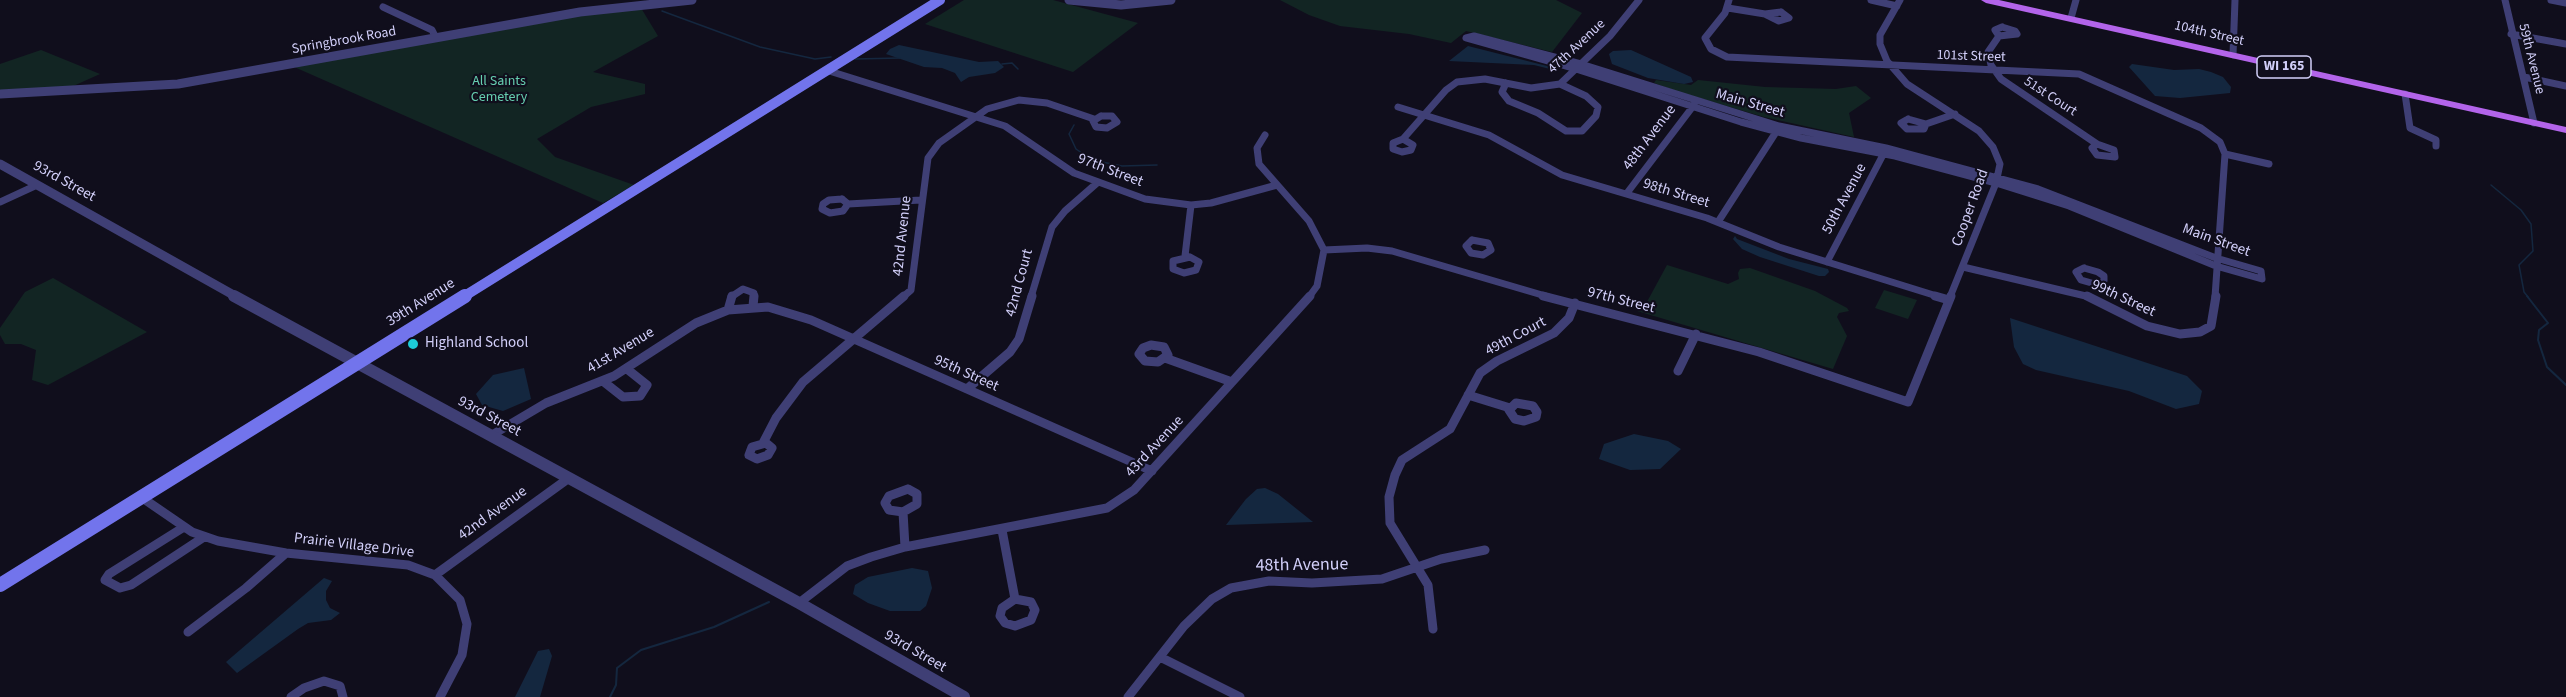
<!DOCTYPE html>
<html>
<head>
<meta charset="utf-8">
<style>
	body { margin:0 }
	canvas { display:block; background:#100e1c }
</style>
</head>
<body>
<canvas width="2566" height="697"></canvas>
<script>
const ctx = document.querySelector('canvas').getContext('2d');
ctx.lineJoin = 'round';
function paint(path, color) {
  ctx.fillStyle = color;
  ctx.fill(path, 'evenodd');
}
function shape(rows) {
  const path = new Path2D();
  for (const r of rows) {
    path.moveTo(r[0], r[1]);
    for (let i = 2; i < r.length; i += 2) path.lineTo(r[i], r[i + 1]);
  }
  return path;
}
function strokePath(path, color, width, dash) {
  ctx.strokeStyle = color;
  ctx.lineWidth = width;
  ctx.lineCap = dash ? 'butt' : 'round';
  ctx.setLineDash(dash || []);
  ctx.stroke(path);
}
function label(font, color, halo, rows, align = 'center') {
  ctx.font = font + ' "Source Sans 3",sans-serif';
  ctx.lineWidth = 4.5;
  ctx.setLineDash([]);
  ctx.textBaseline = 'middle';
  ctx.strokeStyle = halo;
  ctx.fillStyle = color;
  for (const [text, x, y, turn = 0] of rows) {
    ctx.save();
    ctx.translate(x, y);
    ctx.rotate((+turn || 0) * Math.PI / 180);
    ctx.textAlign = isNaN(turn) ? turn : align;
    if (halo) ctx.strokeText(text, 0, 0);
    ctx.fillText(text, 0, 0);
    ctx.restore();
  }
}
const green = shape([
	[964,0,1053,0,1138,23,1073,72,925,24],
	[1280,0,1556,0,1582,13,1552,52,1466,31,1451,43,1409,34,1340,26,1309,15],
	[641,8,658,36,593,72,645,84,645,94,591,107,537,139,555,157,634,185,603,203,292,66,557,18],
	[41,50,100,74,71,87,0,92,0,64],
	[1656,80,1691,85,1698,80,1765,87,1836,89,1856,86,1871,98,1849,113,1854,137,1764,117,1679,92,1654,83],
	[1667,265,1728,284,1739,279,1738,273,1740,269,1750,268,1815,291,1847,308,1849,311,1839,313,1837,317,1847,336,1833,369,1637,311,1648,300],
	[53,278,147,332,48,385,32,380,36,350,21,344,5,344,0,335,0,328,25,292],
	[1884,290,1917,300,1908,319,1875,308]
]);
const water = shape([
	[899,45,979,62,998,61,1004,67,995,73,969,77,961,82,955,73,942,68,924,67,886,54,890,49],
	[1468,46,1547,66,1558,71,1534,65,1449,61],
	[1631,50,1691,77,1693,82,1684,84,1648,78,1612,64,1609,54,1613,51],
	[2132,64,2174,70,2199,69,2211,72,2223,77,2231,87,2230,93,2180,98,2155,96,2129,67],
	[1735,236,1737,239,1789,259,1828,269,1829,272,1825,276,1819,276,1760,257,1742,249,1733,239],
	[2010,318,2187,376,2202,391,2199,404,2176,409,2129,391,2036,370,2023,364,2014,347],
	[524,368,531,399,503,411,482,405,476,394,493,375],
	[1634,434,1668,441,1681,449,1660,469,1630,470,1599,459,1604,444],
	[1265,488,1278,494,1313,522,1226,525,1246,499,1257,489],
	[912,568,928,571,932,588,926,606,920,611,890,611,868,603,853,594,855,585,868,577],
	[324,578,332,581,326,591,326,600,330,608,340,613,331,620,308,623,298,629,237,673,226,662],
	[549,649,552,656,540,697,515,697,538,651]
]);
const streamFar1 = shape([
	[662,11,760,47,815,59,831,57],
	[855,59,900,58],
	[1002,64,1012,63,1018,69],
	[1074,125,1069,134,1076,149,1092,160,1122,166,1157,165],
	[2491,185,2521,210,2531,224,2533,251,2519,265,2524,292,2528,297]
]);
const stream = shape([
	[2527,296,2548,323,2539,330,2538,340,2547,367,2566,385],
	[610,697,616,685,617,668,641,650,714,627,769,602]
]);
const minorFar1 = shape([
	[1729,0,1725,13,1705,38,1711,49,1727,57,2079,74,2201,128,2220,142,2225,154,2215,297],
	[1871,0,1897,6],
	[1900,0,1880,35,1880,44,1887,61,1907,84,1979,131,1993,147,2000,164,1996,183,1950,297],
	[2505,0,2534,123],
	[2551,0,2566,3],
	[383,7,432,30,436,38],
	[1728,8,1765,14],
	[1781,12,1789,18,1779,21,1765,14,1781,12],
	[2071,18,2076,0],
	[2002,27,2015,31,2017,34,1999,36,1995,30,2002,27],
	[2511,34,2566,44],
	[1474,36,1581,64,1779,126,1886,148,2038,189,2216,258,2261,271,2262,279,2216,266,2069,206,1996,183,1895,156,1801,138,1741,122,1576,69,1466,38,1474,36],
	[1999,36,1988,52,1991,65,2001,79,2097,144],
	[2233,55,2235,0],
	[826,70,1005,126,1074,173,1145,199,1191,205,1211,203,1277,185],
	[2524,77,2566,86],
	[1506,83,1502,92,1509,101,1538,113,1566,131,1582,131,1596,116,1598,107,1586,96,1560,84],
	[2405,94,2410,128,2436,140,2436,146],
	[1398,107,1489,135,1562,175,1707,218,1779,247,1940,297],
	[1101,116,1112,116,1117,122,1107,128,1096,127,1093,121,1101,116],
	[1908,119,1926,124,1924,129,1907,129,1901,123,1908,119],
	[1926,124,1955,114],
	[1265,135,1257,148,1259,164,1309,221,1324,250,1317,286,1309,297],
	[1403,139,1446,90,1457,82,1485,79,1531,88,1560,84,1610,36,1639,0],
	[1403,139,1413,145,1411,150,1402,152,1393,149,1393,143,1403,139],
	[2097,144,2114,150,2115,157,2097,155,2092,148,2097,144],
	[2225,154,2269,164],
	[1627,193,1694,105],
	[842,199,848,204,843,211,830,213,822,209,823,204,829,200,842,199],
	[0,202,37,185],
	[848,204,921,200],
	[1718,222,1778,129],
	[1472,240,1488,243,1491,250,1483,255,1471,253,1466,246,1472,240],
	[1324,250,1367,248,1392,251,1549,297],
	[1185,256,1191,205],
	[1190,257,1199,262,1196,270,1184,273,1173,269,1173,261,1190,257],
	[1827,262,1885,151],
	[1963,267,2090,297],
	[2084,268,2098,272,2104,276,2104,281,2095,284,2081,280,2076,272,2084,268],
	[731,297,743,289,754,293,754,297],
	[903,297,911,290,928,158,939,143,987,109,1019,100,1047,103,1094,119],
	[1031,297,1052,227,1065,211,1097,183]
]);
const minor = shape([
	[1543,296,1759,352,1908,402,1951,296],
	[1935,296,1949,300],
	[2087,296,2147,326,2180,334,2200,332,2211,326,2216,296],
	[753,306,754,296],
	[728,310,732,296],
	[1151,345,1164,347,1168,355,1158,362,1145,361,1139,354,1143,348,1151,345],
	[1165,358,1232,382],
	[1678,371,1696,334],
	[604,382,623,397,640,396,647,385,627,369],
	[967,389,1010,352,1019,339,1032,296],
	[1468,395,1510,408],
	[1516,403,1533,406,1537,412,1536,417,1524,421,1515,419,1509,410,1516,403],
	[492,435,546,403,614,376,696,323,728,310,768,307,811,320,1152,471],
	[763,443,776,418,803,382,904,296],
	[766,443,772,448,768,455,757,459,749,455,752,447,766,443],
	[908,489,917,494,917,504,903,512,889,510,885,503,889,496,908,489],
	[141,497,192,532,218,541,286,553,408,565,435,575,460,600,467,624,462,655,440,697],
	[903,512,905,547],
	[184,527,109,574,105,580,120,588,131,585,204,537],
	[1002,530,1015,599],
	[435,575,569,478],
	[1015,599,1031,602,1035,610,1031,620,1015,626,1005,623,1000,616,1002,608,1015,599],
	[799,603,847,566,871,557,905,547,1107,508,1134,490,1310,296],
	[1433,629,1428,585,1390,523,1389,497,1395,475,1402,460,1450,429,1480,373,1497,361,1554,333,1569,318,1575,303],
	[188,632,246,588,286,553],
	[1160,657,1240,697],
	[291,697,304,688,324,681,340,686,343,697],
	[1128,697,1184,626,1212,599,1231,588,1269,581,1312,583,1382,579,1441,559,1485,550]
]);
const tertiaryFar1 = shape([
	[1069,0,1121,5,1171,0],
	[0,94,178,84,580,12,692,0],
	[0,164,237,297]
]);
const tertiary = shape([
	[234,296,799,603,964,697]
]);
const secondaryFar1 = shape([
	[463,297,940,0]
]);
const secondary = shape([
	[0,585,465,296]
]);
const primary = shape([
	[1981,0,1999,0,2566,127,2566,133,1986,3,1981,0]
]);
const markers = [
	[413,344,6,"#1dcbd7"]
];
const farStreetnames = [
	["104th Street",2209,34,13],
	["Springbrook Road",344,41,-10],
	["47th Avenue",1577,47,-43],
	["101st Street",1971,57,2],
	["59th Avenue",2531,59,76],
	["51st Court",2050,97,33]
];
const shields = [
	[2284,67,54]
];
const shieldNames = [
	["WI 165",2284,67]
];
const farParknames = [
	["All Saints",499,82],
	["Cemetery",499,98]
];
const streetNames = [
	["Main Street",1750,104,16],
	["48th Avenue",1650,138,-53],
	["97th Street",1110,171,21],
	["93rd Street",64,182,29],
	["98th Street",1676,194,17],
	["50th Avenue",1845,199,-62],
	["Cooper Road",1971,208,-70],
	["42nd Avenue",903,236,-84],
	["Main Street",2216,241,20],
	["42nd Court",1020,283,-75],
	["99th Street",2123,299,25],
	["97th Street",1621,301,14],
	["39th Avenue",421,303,-32],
	["49th Court",1516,337,-28],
	["41st Avenue",621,351,-31],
	["95th Street",966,374,24],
	["93rd Street",489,417,28],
	["43rd Avenue",1155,447,-47],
	["42nd Avenue",493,514,-36],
	["Prairie Village Drive",354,546,7],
	["93rd Street",915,652,30]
];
const poiNames = [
	["Highland School",425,344]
];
const nearStreetnames = [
	["48th Avenue",1302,566,-1]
];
paint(green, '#122523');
paint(water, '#14273f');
strokePath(streamFar1, '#14273f', 1.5);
strokePath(stream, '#14273f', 2);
strokePath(minorFar1, '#3f3f75', 7);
strokePath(minor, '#3f3f75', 9);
strokePath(tertiaryFar1, '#3f3f75', 9);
strokePath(tertiary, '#3f3f75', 12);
strokePath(secondaryFar1, '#7274ec', 10);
strokePath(secondary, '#7274ec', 14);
paint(primary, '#b364ea');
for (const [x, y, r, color] of markers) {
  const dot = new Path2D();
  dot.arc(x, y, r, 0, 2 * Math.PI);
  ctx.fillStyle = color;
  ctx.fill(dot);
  strokePath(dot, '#100e1c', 2);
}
label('14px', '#d2cff9', '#100e1c', farStreetnames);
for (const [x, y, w] of shields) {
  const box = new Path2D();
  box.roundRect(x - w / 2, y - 11, w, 22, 4.5);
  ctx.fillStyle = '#100e1c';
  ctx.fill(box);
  strokePath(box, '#d2cff9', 1.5);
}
label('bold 14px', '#d2cff9', null, shieldNames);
label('14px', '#66ceb0', '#100e1c', farParknames);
label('15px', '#d2cff9', '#100e1c', streetNames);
label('15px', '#d2cff9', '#100e1c', poiNames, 'left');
label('18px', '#d2cff9', '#100e1c', nearStreetnames);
</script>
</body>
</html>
